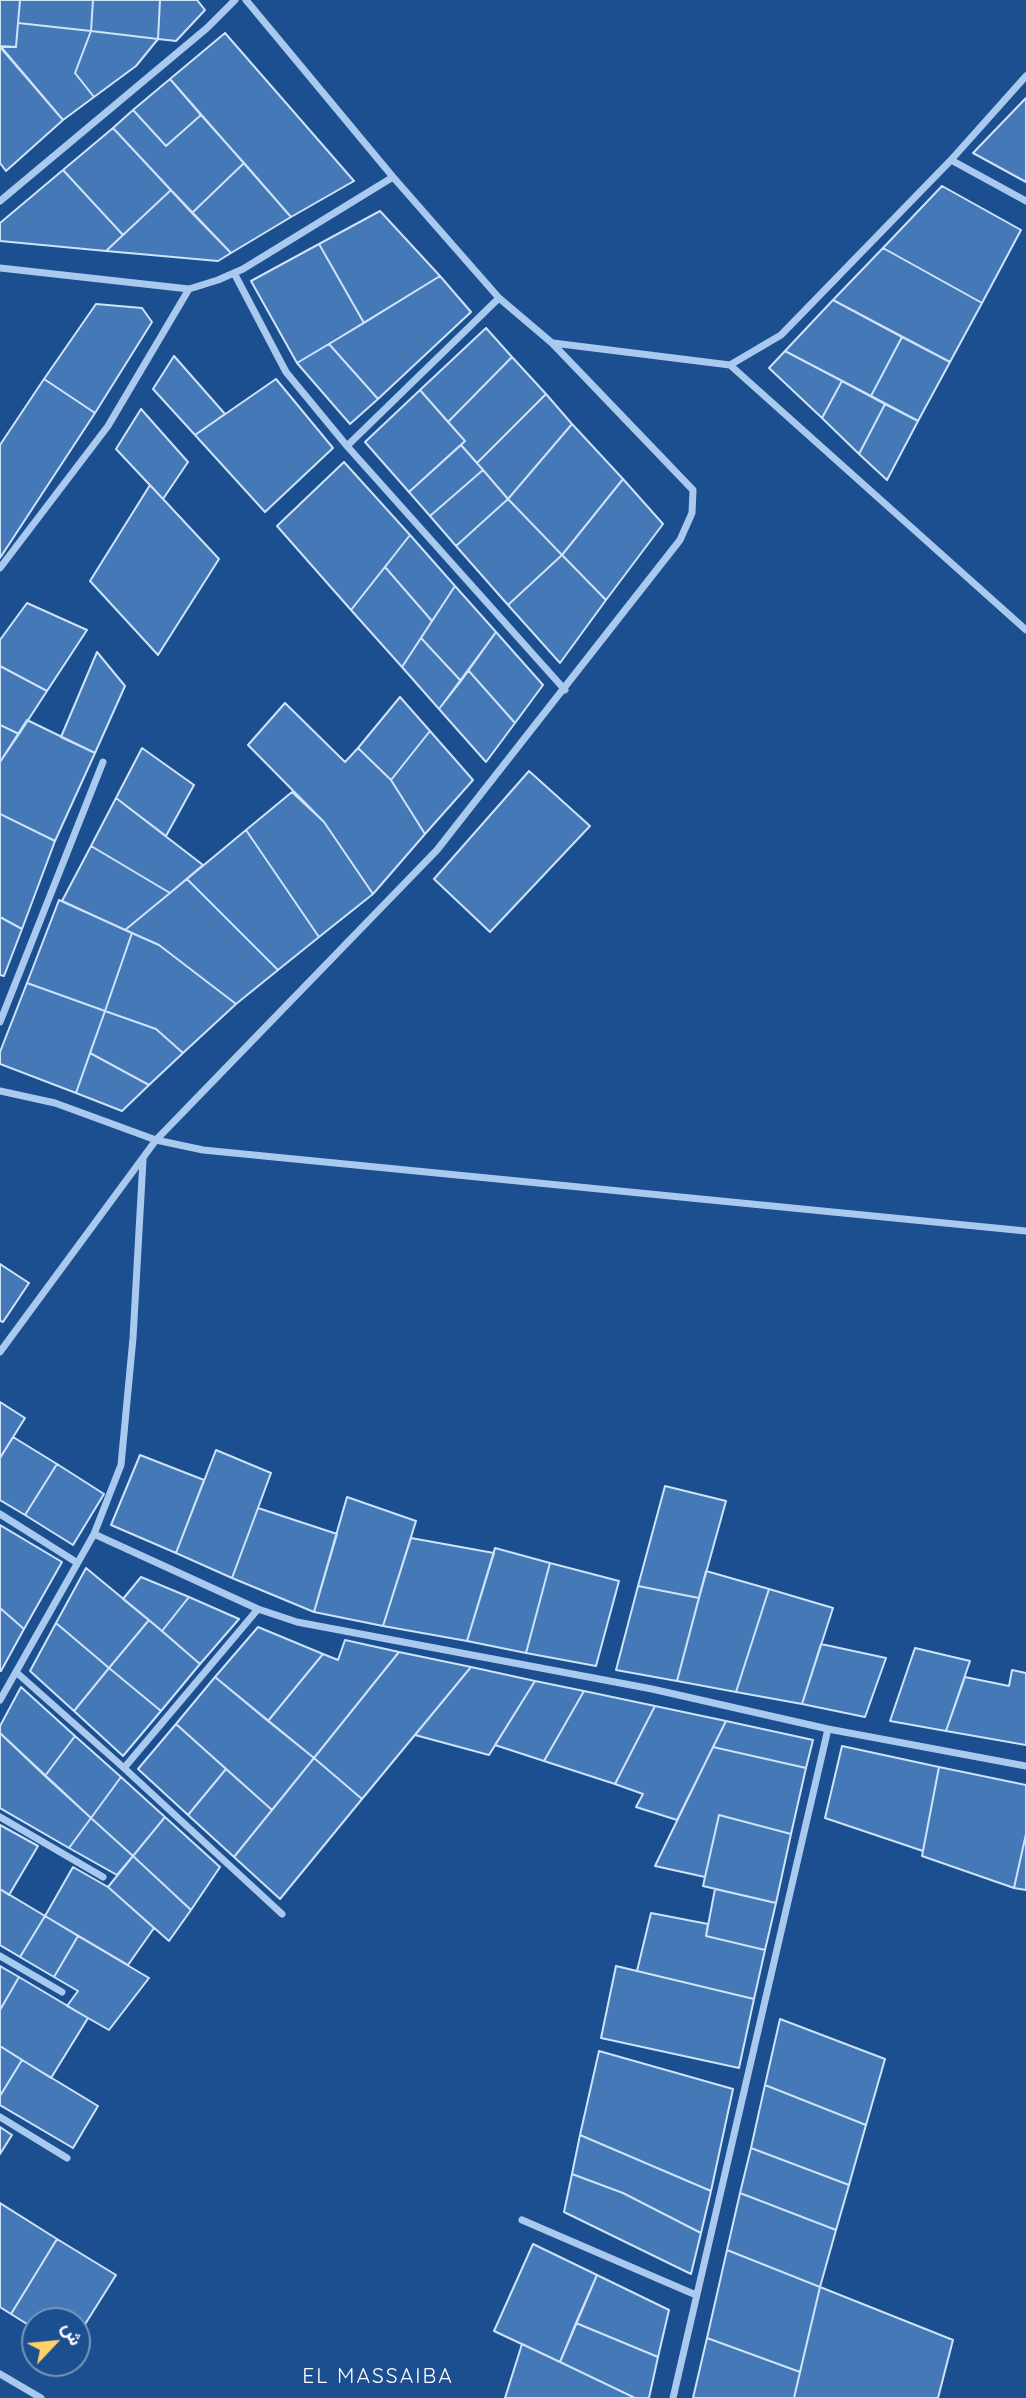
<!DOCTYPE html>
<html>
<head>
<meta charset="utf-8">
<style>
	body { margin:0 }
	#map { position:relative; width:1026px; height:2398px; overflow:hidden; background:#1b4f8f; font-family:Quicksand,Vazirmatn,sans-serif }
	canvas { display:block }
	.north { position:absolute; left:21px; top:2307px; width:70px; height:70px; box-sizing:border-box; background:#1b4f8f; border:2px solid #7695bc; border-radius:50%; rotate:64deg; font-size:19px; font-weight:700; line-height:28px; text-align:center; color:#fff }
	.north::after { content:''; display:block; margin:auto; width:24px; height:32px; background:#ffd166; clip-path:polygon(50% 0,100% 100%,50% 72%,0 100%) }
</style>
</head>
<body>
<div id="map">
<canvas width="1026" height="2398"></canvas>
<div class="north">ش</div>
</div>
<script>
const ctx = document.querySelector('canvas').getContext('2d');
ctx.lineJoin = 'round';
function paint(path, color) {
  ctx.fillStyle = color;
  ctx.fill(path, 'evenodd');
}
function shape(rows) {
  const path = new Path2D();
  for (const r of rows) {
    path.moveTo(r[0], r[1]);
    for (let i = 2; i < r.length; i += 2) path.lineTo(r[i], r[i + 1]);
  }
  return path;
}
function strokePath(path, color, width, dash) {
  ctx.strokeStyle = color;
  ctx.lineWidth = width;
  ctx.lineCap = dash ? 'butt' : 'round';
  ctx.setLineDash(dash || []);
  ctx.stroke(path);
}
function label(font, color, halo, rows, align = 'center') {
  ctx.font = font + ' Quicksand,sans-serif';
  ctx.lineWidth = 7;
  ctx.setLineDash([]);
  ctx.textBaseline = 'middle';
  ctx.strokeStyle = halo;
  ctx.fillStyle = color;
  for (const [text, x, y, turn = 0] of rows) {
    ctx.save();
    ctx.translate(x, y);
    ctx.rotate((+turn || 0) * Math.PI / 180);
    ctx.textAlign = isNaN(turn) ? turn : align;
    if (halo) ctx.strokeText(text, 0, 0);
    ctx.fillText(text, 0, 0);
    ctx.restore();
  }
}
const building = shape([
	[0,0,20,0,16,47,0,46,0,0],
	[20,0,93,0,91,31,18,23,20,0],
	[93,0,160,0,158,39,91,31,93,0],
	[160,0,197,0,205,10,176,41,158,39,160,0],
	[18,23,91,31,75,73,94,97,63,120,1,47,16,47,18,23],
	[91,31,158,39,136,66,94,97,75,73,91,31],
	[225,33,354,181,291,217,170,79,225,33],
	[0,47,63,120,6,171,0,163,0,47],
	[170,79,201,115,166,146,133,110,170,79],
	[1026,98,1026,182,973,153,1026,98],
	[133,110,166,146,201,115,244,163,192,213,113,128,133,110],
	[113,128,171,190,123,235,63,170,113,128],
	[244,163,291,217,231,253,192,213,244,163],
	[63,170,123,235,106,251,0,241,0,223,63,170],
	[942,186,1021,230,982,303,883,248,942,186],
	[171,190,231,253,218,261,106,251,171,190],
	[380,211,440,276,364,323,319,244,380,211],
	[319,244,364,323,297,363,251,281,319,244],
	[883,248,982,303,950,362,833,300,883,248],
	[440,276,471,312,378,399,329,344,440,276],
	[833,300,902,337,871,396,785,351,833,300],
	[96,304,142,308,152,322,95,413,44,379,96,304],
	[486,328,512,357,448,422,420,390,486,328],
	[902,337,950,362,918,421,871,396,902,337],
	[329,344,378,399,350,424,297,363,329,344],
	[785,351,842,381,822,418,769,368,785,351],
	[174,356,225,414,195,435,153,389,174,356],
	[512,357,546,394,477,463,461,445,465,441,448,422,512,357],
	[44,379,95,413,0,558,0,445,44,379],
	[276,379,333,448,265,512,195,435,276,379],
	[842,381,885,404,859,454,822,418,842,381],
	[420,390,465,441,409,492,365,442,420,390],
	[546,394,572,424,508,499,477,463,546,394],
	[885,404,918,421,887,480,859,454,885,404],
	[141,409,188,462,163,499,116,449,141,409],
	[572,424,623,479,562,555,508,499,572,424],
	[461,445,483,470,430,516,409,492,461,445],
	[344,462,410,535,351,610,277,526,344,462],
	[483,470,508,499,456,546,430,516,483,470],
	[623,479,663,524,606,600,562,555,623,479],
	[150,485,219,559,158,655,90,581,150,485],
	[508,499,562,555,508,605,456,546,508,499],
	[410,535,455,586,432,621,385,567,410,535],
	[562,555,606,600,560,663,508,605,562,555],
	[385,567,432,621,402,667,351,610,385,567],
	[455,586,496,632,461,681,421,638,455,586],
	[27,603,87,630,47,691,0,666,0,640,27,603],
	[496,632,543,685,515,723,468,670,496,632],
	[421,638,461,681,439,709,402,667,421,638],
	[97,652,125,686,95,753,61,737,97,652],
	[0,666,47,691,19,734,0,725,0,666],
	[468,670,515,723,486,762,439,709,468,670],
	[400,697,430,731,391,780,358,748,400,697],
	[285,703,345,762,358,748,391,780,425,834,373,894,324,822,248,745,285,703],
	[27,720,95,753,55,841,0,814,0,762,27,720],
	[0,725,19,734,0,762,0,725],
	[430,731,473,780,425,834,391,780,430,731],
	[142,748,194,785,166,836,116,798,142,748],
	[529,771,590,826,490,932,434,879,529,771],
	[292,792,324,822,373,894,319,937,246,830,292,792],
	[116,798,203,865,170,893,91,846,116,798],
	[0,814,55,841,22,929,0,917,0,814],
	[246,830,319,937,278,970,187,879,246,830],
	[91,846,170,893,125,930,62,901,91,846],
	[187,879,278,970,236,1004,159,945,125,930,187,879],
	[59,900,132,933,105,1011,27,983,59,900],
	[0,917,22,929,4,976,0,975,0,917],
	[132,933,159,945,236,1004,183,1053,156,1029,105,1011,132,933],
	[27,983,105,1011,76,1093,0,1064,0,1052,27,983],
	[105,1011,156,1029,183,1053,149,1085,90,1053,105,1011],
	[90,1053,149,1085,122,1111,76,1093,90,1053],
	[0,1264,29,1283,3,1322,0,1321,0,1264],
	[0,1402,25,1418,0,1458,0,1402],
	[13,1437,57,1464,25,1515,0,1500,0,1458,13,1437],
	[216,1450,271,1473,232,1578,176,1553,216,1450],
	[140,1455,204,1480,176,1553,111,1525,140,1455],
	[57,1464,104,1494,73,1545,25,1515,57,1464],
	[665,1486,726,1501,699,1598,638,1586,665,1486],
	[347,1497,416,1521,383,1626,314,1612,347,1497],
	[258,1508,337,1534,314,1612,232,1578,258,1508],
	[0,1525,62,1562,24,1629,0,1608,0,1525],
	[411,1538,494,1553,467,1641,383,1626,411,1538],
	[495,1548,550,1563,526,1653,467,1641,495,1548],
	[550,1563,619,1581,596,1666,526,1653,550,1563],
	[86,1568,149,1620,109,1668,56,1623,86,1568],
	[706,1571,769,1589,736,1692,677,1681,706,1571],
	[141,1577,189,1597,162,1631,123,1599,141,1577],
	[638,1586,699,1598,677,1681,616,1670,638,1586],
	[769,1589,833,1608,802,1704,736,1692,769,1589],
	[189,1597,239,1619,200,1664,162,1631,189,1597],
	[0,1608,24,1629,1,1671,0,1671,0,1608],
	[149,1620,200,1664,161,1711,109,1668,149,1620],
	[56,1623,109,1668,74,1711,30,1671,56,1623],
	[258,1627,323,1654,268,1721,215,1677,258,1627],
	[345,1640,399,1652,314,1758,268,1721,323,1654,338,1660,345,1640],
	[821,1644,886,1658,865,1717,802,1704,821,1644],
	[915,1648,970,1661,946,1731,890,1721,915,1648],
	[399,1652,471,1667,362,1799,314,1758,399,1652],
	[471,1667,535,1681,489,1755,415,1735,471,1667],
	[109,1668,161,1711,123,1756,74,1711,109,1668],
	[1012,1670,1026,1673,1026,1745,946,1731,965,1677,1009,1686,1012,1670],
	[215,1677,314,1758,272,1810,176,1724,215,1677],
	[535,1681,584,1691,544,1761,495,1745,535,1681],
	[21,1687,75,1736,45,1776,0,1733,0,1726,21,1687],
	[584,1691,655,1706,615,1784,544,1761,584,1691],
	[655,1706,726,1721,677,1820,636,1807,643,1794,615,1784,655,1706],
	[726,1721,813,1740,806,1768,713,1747,726,1721],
	[176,1724,226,1769,188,1815,138,1769,176,1724],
	[0,1733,91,1818,69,1848,0,1808,0,1733],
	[75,1736,121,1777,91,1818,45,1776,75,1736],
	[842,1746,939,1767,923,1851,825,1818,842,1746],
	[713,1747,806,1768,791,1834,719,1815,705,1877,655,1866,713,1747],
	[314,1758,362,1799,280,1899,234,1857,314,1758],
	[939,1767,1026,1785,1026,1834,1014,1888,922,1856,939,1767],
	[226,1769,272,1810,234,1857,188,1815,226,1769],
	[121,1777,165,1817,133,1856,91,1818,121,1777],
	[719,1815,791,1834,776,1903,703,1886,719,1815],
	[165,1817,220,1867,191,1910,133,1856,165,1817],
	[91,1818,133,1856,117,1875,69,1848,91,1818],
	[0,1825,38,1846,9,1895,0,1889,0,1825],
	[1026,1834,1026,1890,1014,1888,1026,1834],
	[133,1856,191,1910,169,1941,108,1887,133,1856],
	[73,1867,108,1887,154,1928,128,1965,45,1916,73,1867],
	[0,1889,45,1916,20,1957,0,1945,0,1889],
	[715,1889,776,1903,765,1950,706,1936,715,1889],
	[651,1913,708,1924,706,1936,765,1950,754,1999,637,1971,651,1913],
	[45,1916,78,1936,54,1977,20,1957,45,1916],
	[78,1936,149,1978,109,2030,67,2006,78,1991,54,1977,78,1936],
	[0,1966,19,1977,0,2010,0,1966],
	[616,1966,754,1999,739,2068,601,2038,616,1966],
	[19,1977,88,2018,51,2078,0,2046,0,2010,19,1977],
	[780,2019,885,2059,866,2125,765,2085,780,2019],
	[0,2046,22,2060,0,2096,0,2046],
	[599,2051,733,2089,711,2191,580,2135,599,2051],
	[22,2060,98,2106,73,2148,0,2105,0,2096,22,2060],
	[765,2085,866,2125,849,2185,751,2148,765,2085],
	[0,2127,12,2135,0,2154,0,2127],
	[580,2135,711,2191,701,2233,623,2193,572,2174,580,2135],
	[751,2148,849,2185,836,2230,740,2193,751,2148],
	[572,2174,623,2193,701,2233,691,2274,564,2212,572,2174],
	[740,2193,836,2230,820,2287,727,2250,740,2193],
	[0,2203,57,2239,11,2314,0,2307,0,2203],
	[57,2239,116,2275,77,2337,77,2321,35,2321,35,2329,11,2314,57,2239],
	[533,2244,597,2275,560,2362,494,2331,533,2244],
	[727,2250,820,2287,800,2372,707,2338,727,2250],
	[597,2275,669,2310,658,2357,576,2323,597,2275],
	[820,2287,953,2340,938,2398,794,2398,820,2287],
	[576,2323,658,2357,649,2398,635,2398,560,2362,576,2323],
	[707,2338,800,2372,794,2398,693,2398,707,2338],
	[522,2344,560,2362,635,2398,505,2398,522,2344]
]);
const minor = shape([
	[951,160,1026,201],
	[0,201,207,28,235,0],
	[0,268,189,289,218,280,243,269,393,177],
	[234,273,286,372,347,446,565,690],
	[553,343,730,365,1026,630],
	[730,365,781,335,951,160,1026,76],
	[347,446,499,298],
	[0,568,108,426,189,289],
	[0,1022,103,762],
	[0,1091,55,1103,156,1140,437,850,680,540,692,513,693,490,552,343,499,298,393,177,246,0],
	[0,1352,156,1140,203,1150,1026,1231],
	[0,1514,76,1562],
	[94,1534,121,1465,133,1338,143,1160],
	[258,1609,124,1768,282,1914],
	[16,1672,124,1768],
	[0,1700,94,1534,258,1609,297,1622,652,1689,828,1729,1026,1766],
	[0,1817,103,1877],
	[0,1956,62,1992],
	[0,2117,67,2158],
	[522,2220,696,2295],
	[0,2374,41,2398],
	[673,2398,828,1729]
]);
const quarterNames = [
	["EL MASSAIBA",378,2377]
];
paint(building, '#4478b7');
strokePath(building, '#cfe3fa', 2);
strokePath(minor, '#a9c9ee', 7);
ctx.letterSpacing = '2px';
label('21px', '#fff', '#1b4f8f', quarterNames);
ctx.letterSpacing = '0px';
</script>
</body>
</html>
